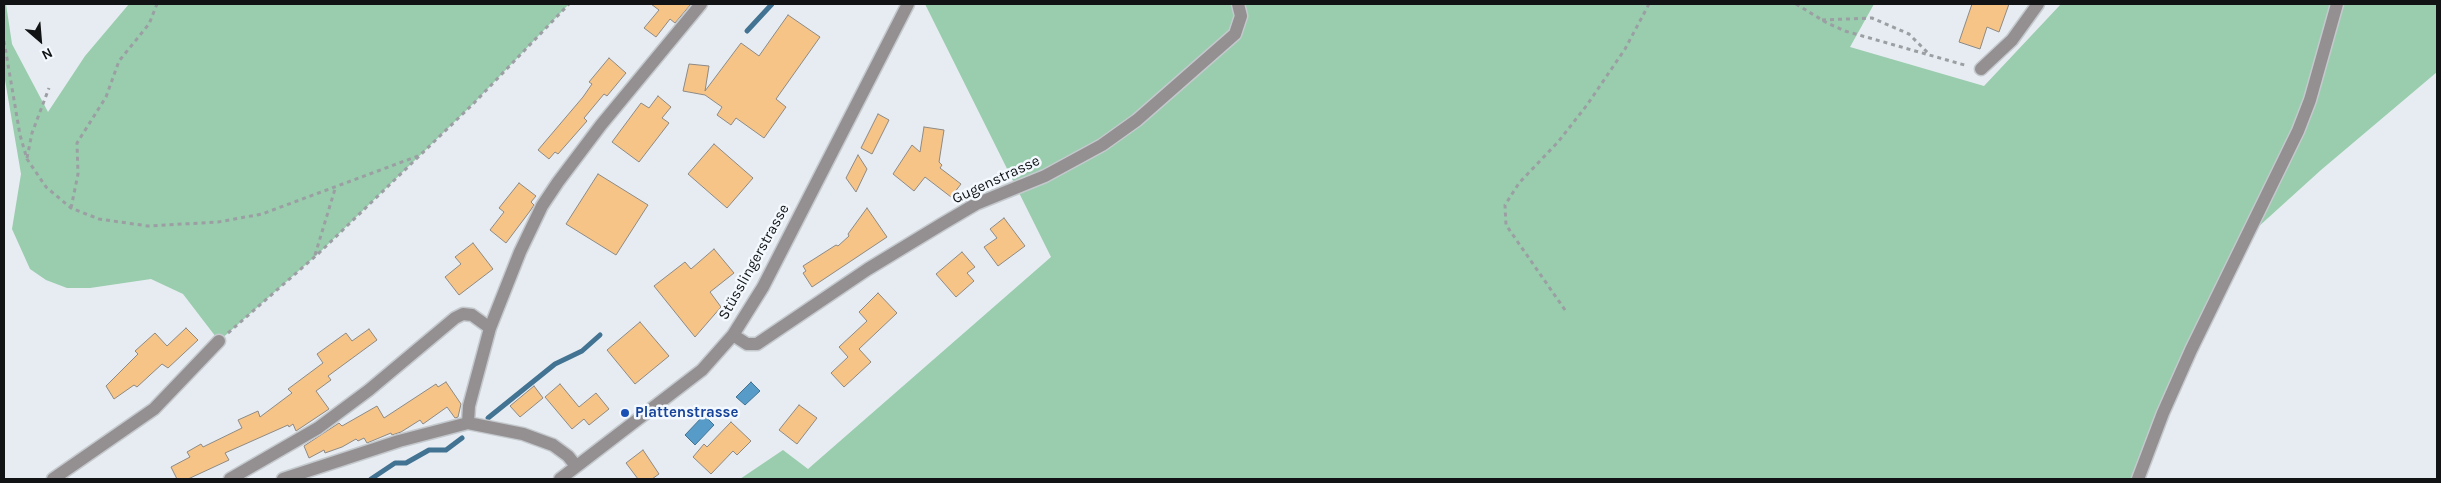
<!DOCTYPE html>
<html>
<head>
<meta charset="utf-8">
<style>
	body { margin:0 }
	#map { position:relative; width:2441px; height:483px; overflow:hidden; background:#e6ecf1; font-family:Karla,sans-serif }
	canvas { display:block }
	.frame { position:absolute; inset:0; border:5px solid #111314; pointer-events:none }
	.north { position:absolute; left:15px; top:15px; width:50px; height:50px; -webkit-text-stroke:4px #f3f9fe; paint-order:stroke; rotate:153deg; font-size:14px; font-weight:700; line-height:20px; text-align:center; color:#111314 }
	.north::after { content:''; display:block; margin:auto; width:18px; height:22px; background:#111314; clip-path:polygon(50% 0,100% 100%,50% 72%,0 100%) }
</style>
</head>
<body>
<div id="map">
<canvas width="2441" height="483"></canvas>
<div class="frame"></div>
<div class="north">N</div>
</div>
<script>
const ctx = document.querySelector('canvas').getContext('2d');
ctx.lineJoin = 'round';
function paint(path, color) {
  ctx.fillStyle = color;
  ctx.fill(path, 'evenodd');
}
function shape(rows) {
  const path = new Path2D();
  for (const r of rows) {
    path.moveTo(r[0], r[1]);
    for (let i = 2; i < r.length; i += 2) path.lineTo(r[i], r[i + 1]);
  }
  return path;
}
function strokePath(path, color, width, dash) {
  ctx.strokeStyle = color;
  ctx.lineWidth = width;
  ctx.lineCap = dash ? 'butt' : 'round';
  ctx.setLineDash(dash || []);
  ctx.stroke(path);
}
function label(font, color, halo, rows, align = 'center') {
  ctx.font = font + ' Karla,sans-serif';
  ctx.lineWidth = 5;
  ctx.setLineDash([]);
  ctx.textBaseline = 'middle';
  ctx.strokeStyle = halo;
  ctx.fillStyle = color;
  for (const [text, x, y, turn = 0] of rows) {
    ctx.save();
    ctx.translate(x, y);
    ctx.rotate((+turn || 0) * Math.PI / 180);
    ctx.textAlign = isNaN(turn) ? turn : align;
    if (halo) ctx.strokeText(text, 0, 0);
    ctx.fillText(text, 0, 0);
    ctx.restore();
  }
}
const green = shape([
	[4,4,6,4,12,44,48,112,85,56,129,4,569,4,474,103,319,253,219,341,183,294,151,279,90,288,67,288,46,280,30,269,12,229,21,174,4,74],
	[925,4,1874,4,1850,47,1984,86,2061,4,2437,4,2437,72,2321,170,2247,237,2138,479,740,479,783,450,808,469,1051,257]
]);
const water = shape([
	[751,382,760,391,745,405,736,397,751,382],
	[704,415,714,425,695,445,685,435,704,415]
]);
const stream = shape([
	[747,31,772,4],
	[488,418,555,364,582,351,600,335],
	[371,479,395,463,406,463,429,450,446,450,462,438]
]);
const building = shape([
	[651,4,691,4,675,23,670,19,656,37,644,28,659,10,651,4],
	[1972,4,2009,4,1999,32,1987,27,1980,49,1959,42,1972,4],
	[788,15,820,37,776,99,786,107,764,138,736,118,731,125,717,115,722,107,705,95,683,91,689,64,709,66,705,91,741,43,759,56,788,15],
	[609,58,626,73,607,96,604,94,584,118,587,121,558,154,555,152,549,159,538,150,583,97,592,84,589,82,609,58],
	[658,96,671,107,662,118,669,123,639,162,612,142,641,103,649,108,658,96],
	[878,114,889,120,872,154,861,148,878,114],
	[924,127,944,130,939,162,942,165,940,168,961,184,951,197,925,177,914,191,893,174,912,145,920,152,924,127],
	[714,144,753,178,727,208,688,174,714,144],
	[858,155,867,169,856,192,846,178,858,155],
	[598,174,648,205,616,255,566,224,598,174],
	[519,183,536,196,531,202,534,205,530,211,506,243,490,230,504,212,499,208,519,183],
	[867,208,887,237,812,287,803,273,806,271,803,266,836,245,838,246,849,236,848,234,867,208],
	[1004,218,1025,246,998,266,984,247,997,238,990,229,1004,218],
	[473,243,493,269,459,295,445,277,461,264,455,257,473,243],
	[714,249,734,273,710,292,721,307,695,337,654,286,685,262,691,269,714,249],
	[962,252,975,267,967,273,974,281,956,297,936,274,962,252],
	[878,293,897,313,859,349,871,362,844,387,831,373,848,357,839,347,867,321,859,312,878,293],
	[640,322,669,356,635,384,607,350,640,322],
	[186,328,198,340,168,368,162,364,137,387,134,385,114,399,106,386,138,354,135,351,155,333,167,346,186,328],
	[369,329,377,340,328,376,331,380,316,391,329,409,296,431,293,424,289,427,288,425,225,453,229,460,188,479,177,479,171,467,190,457,187,452,201,444,203,447,242,428,238,420,258,411,260,417,292,393,288,389,323,363,317,354,346,333,352,341,369,329],
	[446,382,461,404,458,417,455,418,447,407,423,424,420,420,401,432,392,435,391,433,367,443,364,438,358,441,356,439,342,447,325,453,324,450,309,458,304,446,339,423,342,426,377,406,384,418,436,384,438,387,446,382],
	[560,384,579,407,596,393,609,409,589,425,584,419,572,429,545,397,560,384],
	[534,386,543,398,520,417,510,406,534,386],
	[799,405,817,418,797,444,779,430,799,405],
	[731,422,751,441,737,455,733,451,711,474,693,457,704,444,707,447,731,422],
	[643,450,659,474,652,479,638,479,626,463,643,450]
]);
const path = shape([
	[1796,4,1827,23,1845,31,1968,66],
	[1822,20,1872,18,1909,34,1929,54],
	[4,41,20,135,27,159,46,187,71,208,99,219,148,226,218,222,262,214,418,156],
	[27,158,32,133,49,88],
	[71,208,78,174,77,143,106,97,119,61,149,24,157,4],
	[315,255,335,189],
	[1565,310,1506,225,1505,205,1519,183,1558,142,1587,105,1625,49,1649,4],
	[228,333,319,253,474,103,569,4]
]);
const minor = shape([
	[1981,69,2012,40,2038,4],
	[733,335,747,344,757,344,868,269,942,224,976,204,1045,176,1102,145,1137,120,1235,34,1241,16,1238,4],
	[468,423,469,406,490,328,520,252,542,206,558,182,601,125,701,4],
	[53,479,154,409,219,341],
	[230,479,318,428,369,390,455,318,463,314,472,315,490,328],
	[283,479,399,441,468,423,523,434,553,445,568,456,576,466],
	[560,479,702,370,733,335,763,287,908,4],
	[2138,479,2163,413,2191,350,2298,131,2310,100,2337,4]
]);
const markers = [
	[625,413,5,"#1a4fb4"]
];
const streetNames = [
	["Gugenstrasse",996,180,-25],
	["Stüsslingerstrasse",754,262,-61]
];
const transitNames = [
	["Plattenstrasse",635,413]
];
paint(green, '#99cdad');
paint(water, '#579cc9');
strokePath(water, '#427393', 1);
strokePath(stream, '#427393', 5);
paint(building, '#f7c487');
strokePath(building, '#8d8984', 1);
strokePath(minor, '#c4c9ce', 15);
strokePath(path, '#9b9fa3', 3, [4, 4]);
strokePath(minor, '#949091', 12);
for (const [x, y, r, color] of markers) {
  const dot = new Path2D();
  dot.arc(x, y, r, 0, 2 * Math.PI);
  ctx.fillStyle = color;
  ctx.fill(dot);
  strokePath(dot, '#f3f9fe', 2);
}
label('15px', '#111314', '#f3f9fe', streetNames);
label('bold 15px', '#164399', '#f3f9fe', transitNames, 'left');
</script>
</body>
</html>
